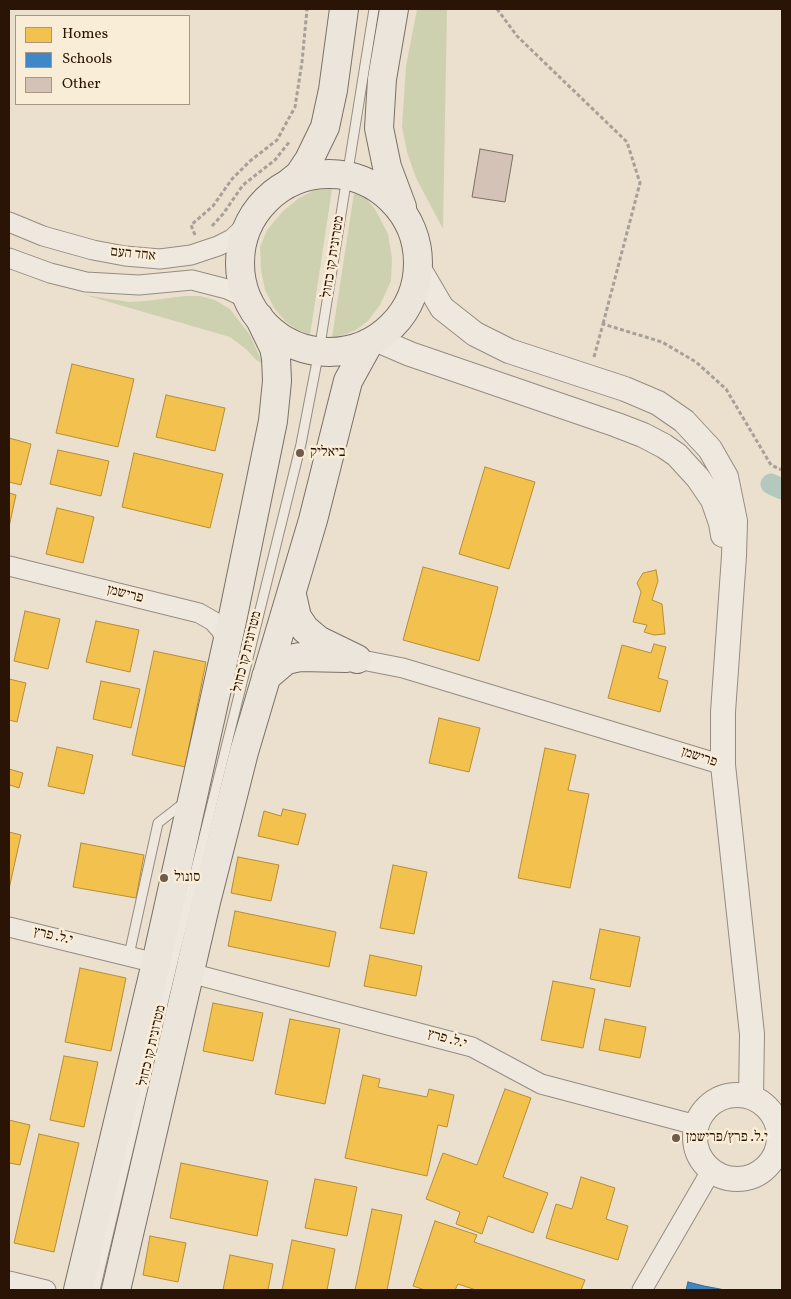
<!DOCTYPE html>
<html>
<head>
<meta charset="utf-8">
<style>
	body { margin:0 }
	#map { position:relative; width:791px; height:1299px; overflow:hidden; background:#ebe0ce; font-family:Vollkorn,serif }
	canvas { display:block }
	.frame { position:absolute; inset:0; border:10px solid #2a1405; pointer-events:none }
	.legend { position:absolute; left:15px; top:15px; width:175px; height:90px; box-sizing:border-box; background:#faedd7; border:1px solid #a79683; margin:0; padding:6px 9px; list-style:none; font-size:15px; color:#2a1405 }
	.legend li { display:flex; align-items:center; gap:10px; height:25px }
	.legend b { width:25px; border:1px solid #a79683 }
</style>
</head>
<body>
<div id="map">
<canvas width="791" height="1299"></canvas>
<div class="frame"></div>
<ul class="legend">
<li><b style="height:14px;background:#f2c14e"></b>Homes</li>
<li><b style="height:14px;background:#3f88c5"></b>Schools</li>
<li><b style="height:14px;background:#d4c2b6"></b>Other</li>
</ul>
</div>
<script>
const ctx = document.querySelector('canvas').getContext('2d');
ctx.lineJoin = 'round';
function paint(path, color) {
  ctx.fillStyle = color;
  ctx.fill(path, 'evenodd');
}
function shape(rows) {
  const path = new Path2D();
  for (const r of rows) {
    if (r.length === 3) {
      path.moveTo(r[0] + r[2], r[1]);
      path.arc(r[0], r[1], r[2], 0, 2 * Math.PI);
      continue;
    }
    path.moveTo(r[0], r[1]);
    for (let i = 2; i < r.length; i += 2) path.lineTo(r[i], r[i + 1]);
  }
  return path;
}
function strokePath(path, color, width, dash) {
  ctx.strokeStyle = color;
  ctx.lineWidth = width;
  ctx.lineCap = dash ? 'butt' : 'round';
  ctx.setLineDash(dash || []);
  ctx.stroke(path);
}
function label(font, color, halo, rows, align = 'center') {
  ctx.font = font + ' Vollkorn,"Frank Ruhl Libre",serif';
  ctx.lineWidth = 5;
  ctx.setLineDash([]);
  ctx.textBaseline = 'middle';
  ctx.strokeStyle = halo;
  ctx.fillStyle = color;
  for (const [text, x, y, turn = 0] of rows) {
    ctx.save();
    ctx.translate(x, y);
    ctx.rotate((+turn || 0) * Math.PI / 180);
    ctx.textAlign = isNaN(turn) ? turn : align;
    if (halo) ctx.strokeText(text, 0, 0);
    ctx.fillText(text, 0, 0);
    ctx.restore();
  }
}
const green = shape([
	[417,9,447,9,443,229,416,178,407,152,402,127,406,66],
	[332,189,310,335,296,329,285,321,274,308,265,290,261,270,260,247,267,230,283,211,299,198,315,190],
	[354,193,365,197,375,209,388,234,392,258,391,281,380,305,368,321,356,330,344,335,332,337],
	[85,295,129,302,147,301,184,296,200,296,215,300,230,309,250,335,263,364,256,360,247,350,230,337]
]);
const homes = shape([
	[72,364,134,379,118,447,56,433,72,364],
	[166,395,225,408,215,451,156,437,166,395],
	[9,438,31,444,21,485,9,482,9,438],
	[58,450,109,461,101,496,50,484,58,450],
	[134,453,223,474,210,528,122,507,134,453],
	[485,467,535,482,509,569,459,554,485,467],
	[9,493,16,495,9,527,9,493],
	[57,508,94,517,83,563,46,554,57,508],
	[423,567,498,587,479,661,403,640,423,567],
	[656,570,658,581,652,600,662,604,665,634,654,635,644,632,647,625,633,622,641,592,637,583,643,573,656,570],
	[25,611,60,619,48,669,14,661,25,611],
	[96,621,139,630,130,672,86,662,96,621],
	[654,644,666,647,658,678,668,681,660,712,608,698,622,645,651,653,654,644],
	[154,651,206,662,185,767,132,755,154,651],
	[9,679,26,683,17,722,9,720,9,679],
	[101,681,140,689,131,728,93,719,101,681],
	[439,718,480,728,469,772,429,763,439,718],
	[57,747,93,755,84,794,48,786,57,747],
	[545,748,576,755,568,790,589,794,570,888,518,878,545,748],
	[9,769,23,773,19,788,10,785,9,789,9,769],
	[283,809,306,814,298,845,258,836,264,811,281,816,283,809],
	[9,832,21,835,9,889,9,832],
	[81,843,144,855,136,898,73,887,81,843],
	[238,857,279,865,271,901,231,893,238,857],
	[393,865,427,872,414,934,380,928,393,865],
	[235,911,336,932,329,967,228,946,235,911],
	[600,929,640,937,630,987,590,979,600,929],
	[370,955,422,966,416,996,364,986,370,955],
	[80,968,126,978,111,1051,65,1042,80,968],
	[553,981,595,989,583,1048,541,1040,553,981],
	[213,1003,263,1013,253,1061,203,1051,213,1003],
	[290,1019,340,1029,325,1104,275,1094,290,1019],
	[605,1019,646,1027,640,1058,599,1050,605,1019],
	[64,1056,98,1062,84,1127,50,1120,64,1056],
	[363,1075,380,1079,378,1087,427,1097,429,1089,454,1095,447,1127,438,1125,427,1176,345,1158,363,1075],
	[505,1089,531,1098,503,1177,548,1193,533,1233,488,1216,482,1234,456,1224,460,1212,426,1199,443,1153,477,1165,505,1089],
	[9,1120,30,1125,20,1165,9,1163,9,1120],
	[39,1134,79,1143,54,1252,14,1243,39,1134],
	[181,1163,268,1181,257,1236,170,1218,181,1163],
	[581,1177,615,1188,606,1219,628,1226,618,1260,546,1238,556,1204,572,1209,581,1177],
	[315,1179,357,1187,347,1236,305,1228,315,1179],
	[372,1209,402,1215,387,1290,355,1290,372,1209],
	[435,1221,477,1235,474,1242,585,1280,581,1290,476,1290,458,1284,455,1290,425,1290,413,1286,435,1221],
	[150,1236,186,1243,178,1282,143,1275,150,1236],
	[292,1240,335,1249,327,1290,282,1290,292,1240],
	[230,1255,273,1264,268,1290,223,1290,230,1255]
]);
const schools = shape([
	[688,1282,704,1286,725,1290,686,1290,688,1282]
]);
const canal = shape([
	[771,484,782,489]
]);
const building = shape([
	[480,149,513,155,505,202,472,197,480,149]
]);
const path = shape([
	[497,9,517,36,627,142,640,183,603,324],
	[212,226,223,214,243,185,275,160,290,141],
	[195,235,191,225,213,206,232,179,250,161,277,140,295,107,302,62,307,9],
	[594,357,603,324,662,342,696,362,726,389,771,465,782,470]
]);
const service = shape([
	[129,955,158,823,185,802],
	[95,1290,171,970,301,444,319,351,374,9]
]);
const minor = shape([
	[9,222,43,236,93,250,125,256,160,259,191,255,218,246,232,239,251,221],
	[9,258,50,273,86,282,139,285,192,280,227,289,248,299],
	[9,566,199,613,213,621,221,630,227,644],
	[357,659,403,668,723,765],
	[9,927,156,963],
	[190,973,472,1047,541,1084,696,1125],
	[9,1281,46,1290],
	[642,1290,711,1171]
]);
const tertiary = shape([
	[418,267,442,308,475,334,509,351,625,389,658,403,684,421,710,449,726,477,735,521,734,556,723,712,723,765,752,1034,751,1096],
	[375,339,410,354,617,425,643,435,664,446,677,455,698,478,713,500,721,523,723,535],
	[737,1137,42]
]);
const primary = shape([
	[394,9,382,79,379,128,387,167,402,207],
	[329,263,89],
	[289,183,299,175,309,160,325,127,333,90,344,9],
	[292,595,297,617,305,629,318,640,357,659],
	[266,677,286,660,300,657,346,658],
	[78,1290,156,963,232,621,273,421,277,381,276,358,274,348,259,317],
	[116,1290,206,902,244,752,313,520,348,381,369,343]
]);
const markers = [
	[300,453,5,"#6e5b4b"],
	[164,878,5,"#6e5b4b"],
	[676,1138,5,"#6e5b4b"]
];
const streetNames = [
	["אחד העם",133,255,6],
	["מטרונית קו כחול",334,257,-81],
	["פרישמן",125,595,14],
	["מטרונית קו כחול",248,652,-76],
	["פרישמן",699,758,18],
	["י.ל. פרץ",53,937,13],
	["י.ל. פרץ",447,1040,15],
	["מטרונית קו כחול",153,1046,-77]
];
const poiNames = [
	["ביאליק",310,453],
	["סונול",174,878],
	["י.ל. פרץ/פרישמן",686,1138]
];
paint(green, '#ced1b0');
paint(homes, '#f2c14e');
strokePath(homes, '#b68d38', 1);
paint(schools, '#3f88c5');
strokePath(schools, '#39658b', 1);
strokePath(canal, '#b5c8be', 21);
paint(building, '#d4c2b6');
strokePath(building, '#7a7166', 1);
strokePath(service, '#968c80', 11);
strokePath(minor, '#968c80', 21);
strokePath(tertiary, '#968c80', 26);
strokePath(primary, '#7a7166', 30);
strokePath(path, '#a7a098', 3, [4, 2.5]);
strokePath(service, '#eee8df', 9);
strokePath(minor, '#eee8df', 19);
strokePath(tertiary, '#eee8df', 24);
strokePath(primary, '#ebe5db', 28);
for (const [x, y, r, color] of markers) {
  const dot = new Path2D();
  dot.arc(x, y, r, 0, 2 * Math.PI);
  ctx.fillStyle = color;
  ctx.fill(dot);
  strokePath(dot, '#faedd7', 2);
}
label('14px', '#2a1405', '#faedd7', streetNames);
label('14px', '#2a1405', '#faedd7', poiNames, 'left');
</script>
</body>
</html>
